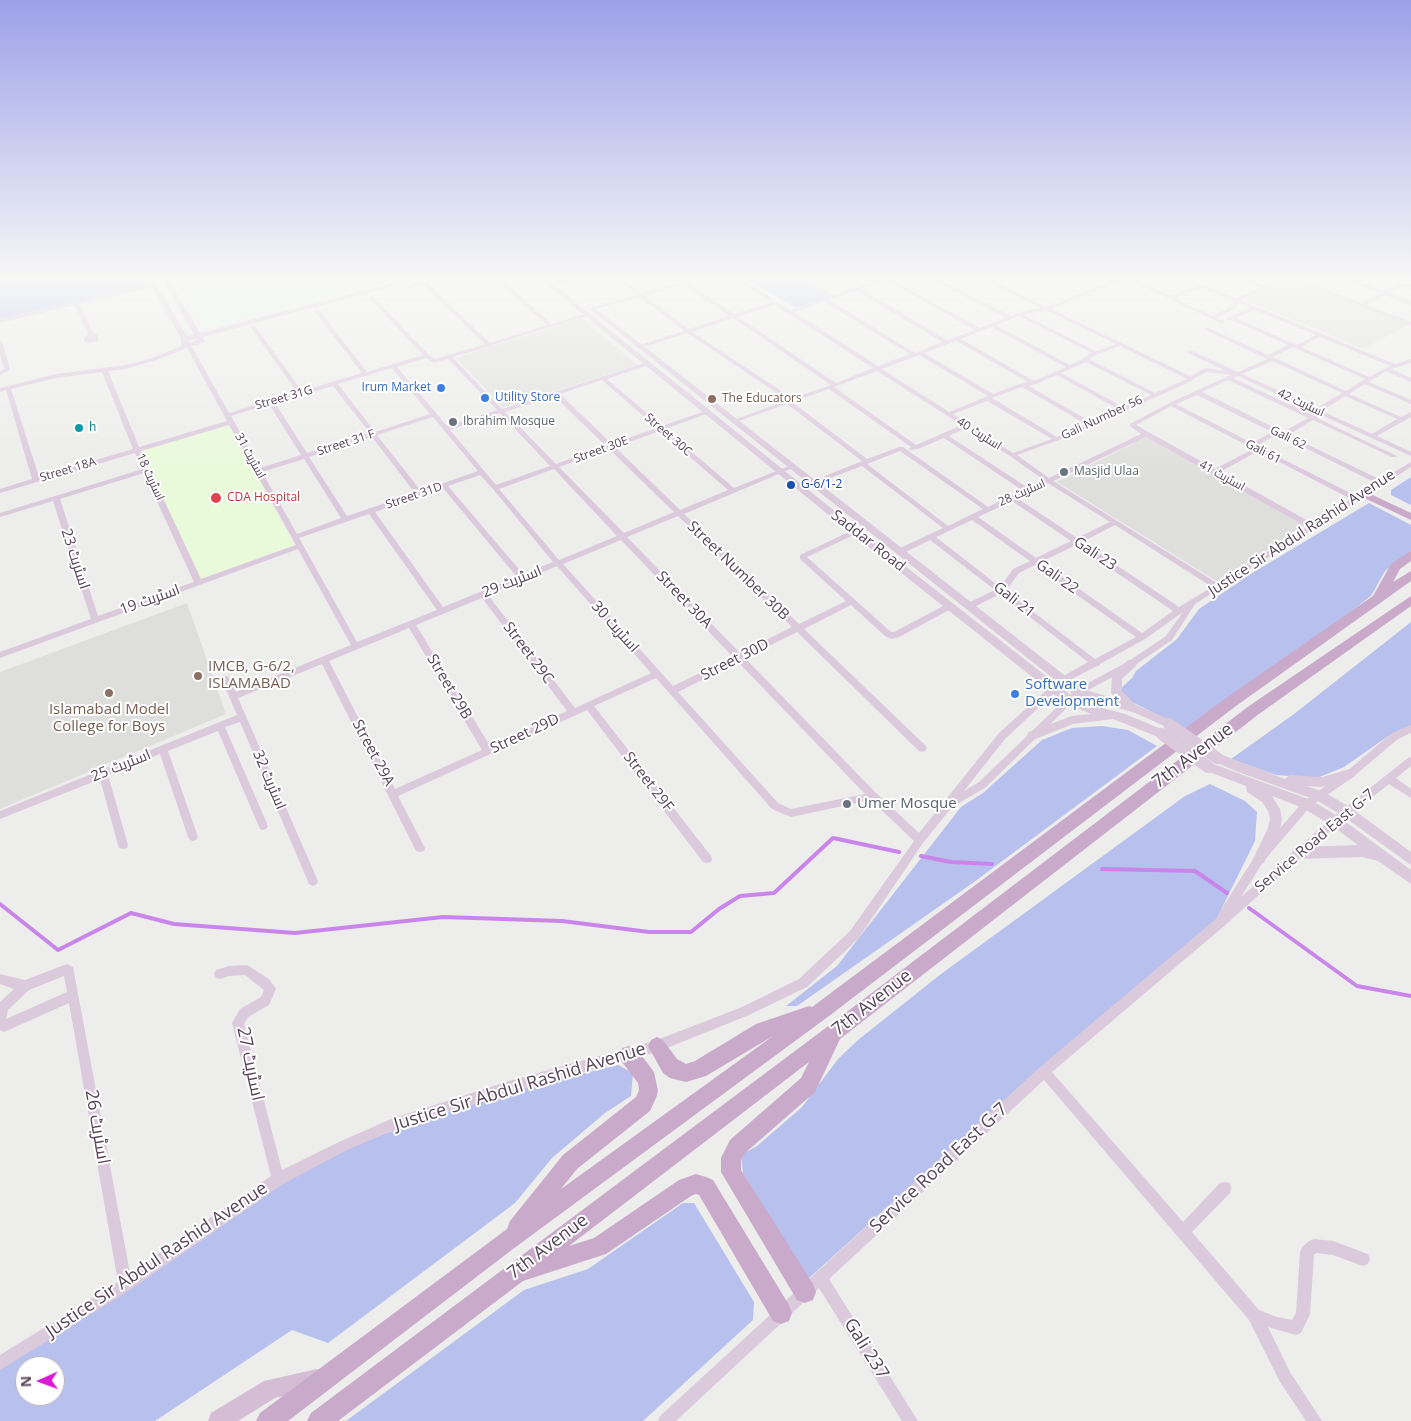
<!DOCTYPE html>
<html>
<head>
<meta charset="utf-8">
<style>
	body { margin:0 }
	#map { position:relative; width:1411px; height:1421px; overflow:hidden; background:#edeeeb; font-family:"Open Sans",sans-serif }
	canvas { display:block }
	.north { position:absolute; left:15px; top:1356px; width:50px; height:50px; box-sizing:border-box; background:#fff; border:1px solid #bcb4bc; border-radius:50%; rotate:268deg; font-size:14px; font-weight:700; line-height:20px; text-align:center; color:#574458 }
	.north::after { content:''; display:block; margin:auto; width:18px; height:22px; background:#da19d4; clip-path:polygon(50% 0,100% 100%,50% 72%,0 100%) }
</style>
</head>
<body>
<div id="map">
<canvas width="1411" height="1421"></canvas>
<div class="north">N</div>
</div>
<script>
const ctx = document.querySelector('canvas').getContext('2d');
ctx.lineJoin = 'round';
function paint(path, color) {
  ctx.fillStyle = color;
  ctx.fill(path, 'evenodd');
}
function shape(rows) {
  const path = new Path2D();
  for (const r of rows) {
    path.moveTo(r[0], r[1]);
    for (let i = 2; i < r.length; i += 2) path.lineTo(r[i], r[i + 1]);
  }
  return path;
}
function strokePath(path, color, width, dash) {
  ctx.strokeStyle = color;
  ctx.lineWidth = width;
  ctx.lineCap = dash ? 'butt' : 'round';
  ctx.setLineDash(dash || []);
  ctx.stroke(path);
}
function label(font, color, halo, rows, align = 'center') {
  ctx.font = font + ' "Open Sans",Cairo,sans-serif';
  ctx.lineWidth = 4;
  ctx.setLineDash([]);
  ctx.textBaseline = 'middle';
  ctx.strokeStyle = halo;
  ctx.fillStyle = color;
  for (const [text, x, y, turn = 0] of rows) {
    ctx.save();
    ctx.translate(x, y);
    ctx.rotate((+turn || 0) * Math.PI / 180);
    ctx.textAlign = isNaN(turn) ? turn : align;
    if (halo) ctx.strokeText(text, 0, 0);
    ctx.fillText(text, 0, 0);
    ctx.restore();
  }
}
const commercial = shape([
	[177,280,395,280,204,329]
]);
const education = shape([
	[1283,280,1300,280,1410,324,1363,349,1243,299],
	[581,318,637,365,503,407,456,358],
	[1146,437,1305,525,1218,582,1057,482],
	[187,603,226,714,0,809,0,672]
]);
const medical = shape([
	[230,425,294,545,200,579,141,451]
]);
const green = shape([
	[0,280,144,280,147,285,0,320],
	[749,280,799,280,830,297,796,308],
	[1411,477,1411,505,1391,495,1391,490],
	[1369,503,1411,525,1411,551,1385,571,1371,596,1340,620,1188,730,1126,699,1120,689,1132,678,1136,671,1177,639,1199,609,1249,575],
	[1411,622,1411,726,1387,737,1344,767,1317,778,1276,775,1231,759,1294,714],
	[1102,726,1128,730,1157,746,974,882,797,1006,786,1006,837,966,961,807,983,793,1042,740,1072,728],
	[1210,784,1245,801,1257,812,1255,841,1216,920,970,1132,807,1280,743,1173,741,1155,757,1146,802,1107,838,1059,858,1040,941,974,1185,796],
	[618,1065,633,1073,631,1096,605,1113,552,1158,515,1203,328,1343,292,1330,155,1421,0,1421,0,1363,314,1161,473,1100],
	[25,1366,55,1366,55,1396,25,1396],
	[683,1203,694,1203,754,1302,753,1320,643,1421,346,1421,524,1290,588,1269]
]);
const stream = shape([
	[921,856,951,862,992,864],
	[1102,869,1195,871,1227,893],
	[0,904,58,950,131,913,174,924,295,933,443,917,562,921,649,932,691,932,719,909,740,896,774,893,833,838,899,852],
	[1249,908,1357,986,1411,996]
]);
const minor = shape([
	[496,280,501,280,552,324,587,313,590,315,492,345,492,347,488,347,452,357,502,409,647,362,649,363,649,365,607,379,662,426,705,411,709,411,709,413,665,429,734,488,789,466,793,466,793,468,684,514,799,624,846,601,800,559,800,555,855,529,859,531,858,533,807,557,891,632,894,632,947,604,953,604,954,606,953,608,899,637,891,639,885,636,851,605,804,629,925,745,927,748,925,751,922,752,919,751,797,632,745,658,876,793,919,833,999,733,1060,678,1088,662,1000,594,972,608,966,608,965,606,966,604,995,590,930,540,902,554,896,554,896,550,943,528,862,466,814,484,810,484,810,482,862,461,787,404,736,422,731,421,785,401,783,397,687,333,641,348,637,348,637,346,684,331,640,297,590,310,590,308,637,295,619,280,624,280,641,293,688,280,695,280,688,283,734,314,771,302,738,280,743,280,790,310,828,297,800,280,806,280,833,295,861,286,851,280,857,280,866,284,878,280,885,280,861,289,947,340,975,330,886,280,892,280,980,328,1006,318,934,280,940,280,1011,316,1029,310,1041,308,985,280,991,280,1046,307,1116,280,1122,280,1051,309,1190,376,1206,368,1226,371,1188,353,1187,352,1190,350,1238,372,1267,359,1205,330,1205,328,1209,328,1268,355,1288,345,1231,320,1227,320,1227,318,1250,308,1238,303,1236,308,1217,318,1224,321,1224,323,1222,324,1129,280,1135,280,1170,296,1197,286,1185,280,1191,280,1236,298,1261,288,1244,280,1250,280,1265,286,1279,280,1285,280,1240,300,1395,364,1411,359,1411,363,1391,369,1411,378,1411,382,1386,371,1369,382,1411,400,1411,404,1365,384,1349,394,1401,417,1411,412,1411,417,1377,436,1411,452,1411,456,1319,414,1317,418,1397,456,1396,457,1392,457,1313,420,1288,435,1381,480,1411,462,1411,467,1195,604,1172,640,1135,665,1081,694,985,788,952,807,923,843,858,939,807,987,749,1015,657,1052,509,1093,392,1131,347,1150,283,1184,130,1290,0,1370,0,1355,118,1282,69,1003,4,1032,0,1030,0,1002,14,989,0,984,0,974,25,980,67,964,73,967,130,1273,271,1176,232,1023,240,1009,261,997,264,990,245,975,229,976,220,979,216,978,214,974,216,970,229,966,247,965,269,979,276,989,269,1005,248,1017,244,1024,282,1170,339,1142,391,1119,509,1081,657,1040,742,1007,799,979,850,931,914,841,871,800,791,817,772,809,656,678,594,706,711,856,712,859,711,862,707,863,703,862,587,710,398,796,425,848,424,851,420,852,416,851,322,664,238,698,318,881,317,884,313,886,309,884,240,722,225,727,268,826,266,829,263,830,260,829,218,731,168,751,198,837,196,840,193,841,190,840,188,837,160,754,108,775,128,845,127,848,123,849,119,848,118,845,100,779,0,819,0,811,237,715,221,678,222,676,228,676,236,692,351,645,298,549,0,658,0,652,91,619,53,501,0,517,0,513,143,469,135,453,0,493,0,489,32,479,6,390,0,392,0,388,56,374,126,365,152,358,188,343,191,345,229,413,297,392,251,328,251,326,255,326,302,391,362,373,315,312,315,310,319,310,367,372,423,355,369,298,369,296,371,295,429,355,435,359,485,344,422,284,422,282,426,282,490,343,547,325,496,280],
	[683,284,729,316,689,329,645,296,683,284],
	[1202,288,1233,301,1232,306,1213,316,1174,298,1202,288],
	[856,291,942,342,915,353,829,300,856,291],
	[824,302,910,354,878,366,794,312,824,302],
	[775,305,873,368,836,383,738,317,775,305],
	[1046,310,1116,344,1096,351,1024,315,1046,310],
	[1254,310,1316,335,1297,345,1236,318,1254,310],
	[1019,316,1092,353,1084,357,1083,359,1070,365,996,325,1019,316],
	[733,318,831,385,790,399,787,395,692,332,733,318],
	[991,327,1066,367,1034,381,961,339,991,327],
	[1320,337,1390,366,1369,377,1301,347,1320,337],
	[956,341,1028,382,1016,385,993,394,924,353,956,341],
	[1120,346,1187,379,1155,393,1089,359,1098,354,1120,346],
	[1293,347,1295,348,1365,379,1346,391,1273,357,1293,347],
	[187,348,227,421,139,447,108,371,126,369,156,360,187,348],
	[919,355,988,396,949,412,882,369,919,355],
	[426,358,434,363,448,359,497,410,447,426,397,367,426,358],
	[1272,361,1342,393,1317,408,1242,374,1272,361],
	[1086,362,1151,395,1123,407,1061,373,1086,362],
	[392,368,430,414,375,432,338,384,392,368],
	[877,371,946,415,962,425,916,445,834,387,877,371],
	[102,372,133,449,39,477,11,389,56,378,102,372],
	[1207,372,1231,375,1169,403,1130,424,1130,426,1141,434,1049,478,1017,455,1059,440,1192,381,1193,379,1207,372],
	[1057,375,1118,409,1091,422,1029,386,1036,384,1057,375],
	[1238,376,1315,412,1318,413,1312,415,1233,378,1238,376],
	[602,380,657,428,612,444,560,394,602,380],
	[1228,380,1308,418,1283,432,1202,392,1228,380],
	[333,386,370,433,307,453,275,403,333,386],
	[1022,387,1086,424,1057,437,992,398,1022,387],
	[829,389,911,447,909,449,910,450,918,449,944,438,1022,490,1009,496,1008,497,988,507,903,447,899,447,867,459,792,402,829,389],
	[1197,395,1272,432,1252,443,1176,404,1197,395],
	[554,396,606,446,556,464,505,412,554,396],
	[1345,396,1397,419,1372,434,1322,411,1345,396],
	[987,401,1052,439,1013,453,953,414,987,401],
	[269,404,301,455,260,468,231,416,269,404],
	[1171,406,1250,447,1253,449,1215,469,1136,425,1171,406],
	[500,413,550,466,496,485,450,430,500,413],
	[433,417,478,471,421,491,377,435,433,417],
	[229,425,296,545,201,579,141,451,229,425],
	[966,428,1010,456,1044,480,1028,488,949,436,966,428],
	[660,431,728,490,680,510,615,447,660,431],
	[1277,434,1281,436,1376,483,1356,496,1257,446,1277,434],
	[372,437,415,493,347,516,309,457,372,437],
	[1146,437,1307,527,1217,583,1053,481,1146,437],
	[609,449,674,512,624,533,559,467,609,449],
	[900,451,983,509,948,526,867,464,900,451],
	[1258,451,1351,499,1312,523,1220,472,1258,451],
	[304,459,341,518,297,534,262,472,304,459],
	[554,469,617,536,559,560,499,489,554,469],
	[144,473,194,582,98,616,60,499,144,473],
	[480,475,493,489,553,562,523,574,448,486,480,475],
	[1048,483,1110,522,1077,538,1017,498,1048,483],
	[443,488,517,577,443,607,375,512,443,488],
	[1012,501,1071,541,1036,558,978,517,1012,501],
	[369,514,437,610,357,642,299,538,369,514],
	[678,516,792,627,740,653,627,537,678,516],
	[972,520,1030,561,1013,569,1000,587,936,537,972,520],
	[1115,525,1212,587,1179,607,1082,542,1115,525],
	[621,540,733,657,673,686,563,564,621,540],
	[1076,545,1173,611,1142,633,1041,562,1076,545],
	[1035,565,1136,637,1095,659,1006,591,1019,573,1035,565],
	[557,566,651,673,575,708,488,595,557,566],
	[482,598,567,711,490,746,416,625,482,598],
	[1183,612,1166,636,1129,661,1075,690,979,782,964,791,1005,739,1066,682,1095,667,1099,666,1100,664,1145,639,1183,612],
	[409,628,482,750,395,789,329,661,409,628],
	[738,662,865,794,791,809,778,803,678,692,738,662],
	[64,976,67,992,6,1019,8,1010,29,990,64,976],
	[561,280,569,280,559,284,556,282,561,280],
	[1296,280,1302,280,1361,303,1380,293,1347,280,1353,280,1384,291,1399,284,1390,280,1396,280,1411,285,1411,289,1403,286,1389,293,1411,301,1411,305,1385,295,1366,305,1411,322,1411,326,1296,280],
	[154,283,156,284,156,286,80,304,93,332,98,334,98,341,87,343,84,341,84,338,88,334,75,305,0,323,0,319,154,283],
	[0,341,3,343,10,370,0,375,0,371,4,369,0,354,0,341],
	[1411,725,1411,733,1398,739,1353,777,1310,807,1263,862,1241,897,1332,818,1408,758,1411,757,1411,766,1396,778,1411,789,1411,798,1389,784,1338,824,1223,927,1052,1072,1183,1222,1220,1183,1225,1182,1230,1183,1231,1188,1230,1193,1192,1232,1259,1310,1277,1317,1292,1320,1296,1313,1300,1252,1302,1247,1309,1241,1314,1239,1333,1241,1368,1254,1370,1259,1368,1264,1363,1266,1333,1255,1316,1253,1314,1255,1310,1314,1301,1333,1296,1335,1268,1327,1290,1372,1322,1421,1306,1421,1280,1382,1249,1320,1044,1080,829,1279,918,1421,902,1421,819,1288,676,1421,658,1421,660,1416,1040,1067,1218,917,1219,913,1255,856,1304,801,1347,771,1392,733,1411,725]
]);
const tertiary = shape([
	[148,280,154,280,187,336,194,335,163,280,169,280,200,333,406,280,416,280,203,337,205,342,194,346,181,345,181,339,148,280],
	[193,339,198,339,193,342,188,341,193,339],
	[428,280,438,280,405,290,402,288,428,280],
	[541,280,548,280,842,517,1073,697,1091,705,1125,714,1166,731,1168,734,1166,737,1158,737,1113,719,1073,724,1033,740,1029,738,1027,735,1029,732,1072,716,1091,714,1065,703,836,521,541,280],
	[591,308,595,308,1082,689,1117,699,1111,693,1112,677,1128,660,1136,660,1137,663,1136,666,1122,679,1122,691,1136,705,1173,721,1175,724,1173,727,1169,728,1135,713,1074,695,591,310,591,308],
	[1217,753,1285,779,1290,775,1322,777,1350,769,1354,771,1356,774,1354,777,1350,779,1322,787,1306,786,1324,792,1351,808,1411,852,1411,865,1343,816,1316,800,1238,772,1213,761,1211,758,1213,755,1217,753],
	[1208,762,1311,800,1339,817,1411,870,1411,884,1378,861,1362,857,1298,859,1293,857,1292,853,1293,849,1298,847,1358,845,1331,825,1303,808,1272,796,1280,809,1282,819,1280,828,1264,863,1259,865,1254,863,1253,859,1268,828,1270,819,1268,811,1262,802,1247,792,1246,786,1204,770,1202,767,1204,764,1208,762]
]);
const secondary = shape([
	[317,1369,324,1372,327,1379,324,1386,275,1398,238,1421,208,1421,211,1413,264,1381,317,1369]
]);
const primary = shape([
	[1364,491,1411,513,1411,520,1360,496,1359,494,1364,491],
	[1411,551,1411,561,1400,569,1393,582,1411,571,1411,581,1236,706,829,1016,513,1249,288,1421,256,1421,260,1413,507,1229,510,1221,563,1155,636,1097,639,1090,638,1083,622,1062,620,1055,622,1048,629,1046,636,1048,654,1072,658,1091,656,1098,650,1111,577,1169,561,1189,773,1036,706,1076,686,1082,670,1078,663,1073,648,1046,651,1040,657,1037,663,1040,677,1059,686,1064,695,1061,756,1024,809,1006,812,1007,1226,698,1373,596,1391,564,1411,551],
	[1411,596,1411,606,1259,714,840,1039,815,1092,744,1154,741,1160,741,1170,813,1284,816,1292,813,1300,805,1303,797,1300,721,1172,721,1158,730,1140,801,1078,809,1062,569,1246,594,1238,679,1180,696,1174,706,1177,713,1180,789,1305,792,1313,789,1321,781,1324,773,1321,699,1195,696,1194,691,1196,606,1254,523,1281,338,1421,307,1421,311,1413,827,1027,1249,706,1411,596]
]);
const tertiaryBridge = shape([
	[1169,724,1217,758],
	[1162,734,1208,767]
]);
const markers = [
	[441,388,5,"#3f7fe0"],
	[485,398,5,"#3f7fe0"],
	[712,399,5,"#8d6e63"],
	[453,422,5,"#6b7280"],
	[79,428,5,"#0f9aa8"],
	[1064,472,5,"#6b7280"],
	[791,485,5,"#1a4fb4"],
	[216,498,6,"#e0444e"],
	[198,676,5,"#8d6e63"],
	[109,693,5,"#8d6e63"],
	[1015,694,5,"#3f7fe0"],
	[847,804,5,"#6b7280"]
];
const farShopnames = [
	["Irum Market",431,388],
	["Utility Store",495,398,"left"]
];
const farStreetnames = [
	["Street 31G",284,398,-16],
	["اسٹریٹ 42",1301,403,25],
	["Gali Number 56",1102,418,-25],
	["اسٹریٹ 40",979,434,32],
	["Street 30C",668,435,41],
	["Gali 62",1288,438,26],
	["Street 31 F",346,443,-18],
	["Street 30E",601,450,-20],
	["Gali 61",1263,452,27],
	["اسٹریٹ 31",250,456,61],
	["Street 18A",68,470,-17],
	["اسٹریٹ 41",1222,476,29],
	["اسٹریٹ 18",150,477,65],
	["اسٹریٹ 28",1022,493,-24],
	["Street 31D",414,496,-19]
];
const farEducationnames = [
	["The Educators",722,399]
];
const farWorshipnames = [
	["Ibrahim Mosque",463,422],
	["Masjid Ulaa",1074,472]
];
const farCulturenames = [
	["h",89,428]
];
const farTransitnames = [
	["G-6/1-2",801,485]
];
const farHealthnames = [
	["CDA Hospital",227,498]
];
const streetNames = [
	["Justice Sir Abdul Rashid Avenue",1302,533,-33],
	["Saddar Road",868,541,38],
	["Gali 23",1095,554,34],
	["اسٹریٹ 23",75,559,72],
	["Street Number 30B",738,571,44],
	["Gali 22",1057,577,35],
	["اسٹریٹ 29",512,582,-22],
	["اسٹریٹ 19",150,600,-20],
	["Street 30A",684,600,46],
	["Gali 21",1014,600,38],
	["اسٹریٹ 30",615,627,48],
	["Street 29C",528,653,53],
	["Street 30D",735,660,-27],
	["Street 29B",449,687,59],
	["Street 29D",525,734,-25],
	["Street 29A",373,753,62],
	["اسٹریٹ 25",121,766,-22],
	["اسٹریٹ 32",269,780,67],
	["Street 29F",648,782,52],
	["Service Road East G-7",1315,841,-40]
];
const educationNames = [
	["IMCB, G-6/2,",208,667],
	["ISLAMABAD",208,684],
	["Islamabad Model",109,710,"center"],
	["College for Boys",109,727,"center"]
];
const shopNames = [
	["Software",1025,685],
	["Development",1025,702]
];
const worshipNames = [
	["Umer Mosque",857,804]
];
const nearStreetnames = [
	["7th Avenue",1193,756,-37],
	["7th Avenue",872,1003,-38],
	["اسٹریٹ 27",250,1064,78],
	["Justice Sir Abdul Rashid Avenue",520,1087,-17],
	["اسٹریٹ 26",97,1127,80],
	["Service Road East G-7",939,1168,-43],
	["7th Avenue",548,1247,-37],
	["Justice Sir Abdul Rashid Avenue",157,1260,-34],
	["Gali 237",866,1349,58]
];
paint(commercial, '#e2fbe7');
paint(education, '#dedfdd');
paint(medical, '#e8fad9');
paint(green, '#b8c0ed');
strokePath(stream, '#ca85eb', 4);
paint(minor, '#dbc9dc');
paint(tertiary, '#dbc9dc');
paint(secondary, '#d5bdd5');
paint(primary, '#caaacb');
strokePath(tertiaryBridge, '#dbc9dc', 12);
const sky = ctx.createLinearGradient(0, 0, 0, 479);
sky.addColorStop(0, '#9ca1e9');
sky.addColorStop(0.58, '#f7f7f6');
sky.addColorStop(1, '#f7f7f600');
ctx.fillStyle = sky;
ctx.fillRect(0, 0, 1411, 479);
for (const [x, y, r, color] of markers) {
  const dot = new Path2D();
  dot.arc(x, y, r, 0, 2 * Math.PI);
  ctx.fillStyle = color;
  ctx.fill(dot);
  strokePath(dot, '#fff', 2);
}
label('12px', '#366cbe', '#fff', farShopnames, 'right');
label('12px', '#574458', '#fff', farStreetnames);
label('12px', '#785e54', '#fff', farEducationnames, 'left');
label('12px', '#5b616d', '#fff', farWorshipnames, 'left');
label('12px', '#0d838f', '#fff', farCulturenames, 'left');
label('12px', '#164399', '#fff', farTransitnames, 'left');
label('12px', '#be3a42', '#fff', farHealthnames, 'left');
label('15px', '#574458', '#fff', streetNames);
label('15px', '#785e54', '#fff', educationNames, 'left');
label('15px', '#366cbe', '#fff', shopNames, 'left');
label('15px', '#5b616d', '#fff', worshipNames, 'left');
label('18px', '#574458', '#fff', nearStreetnames);
</script>
</body>
</html>
